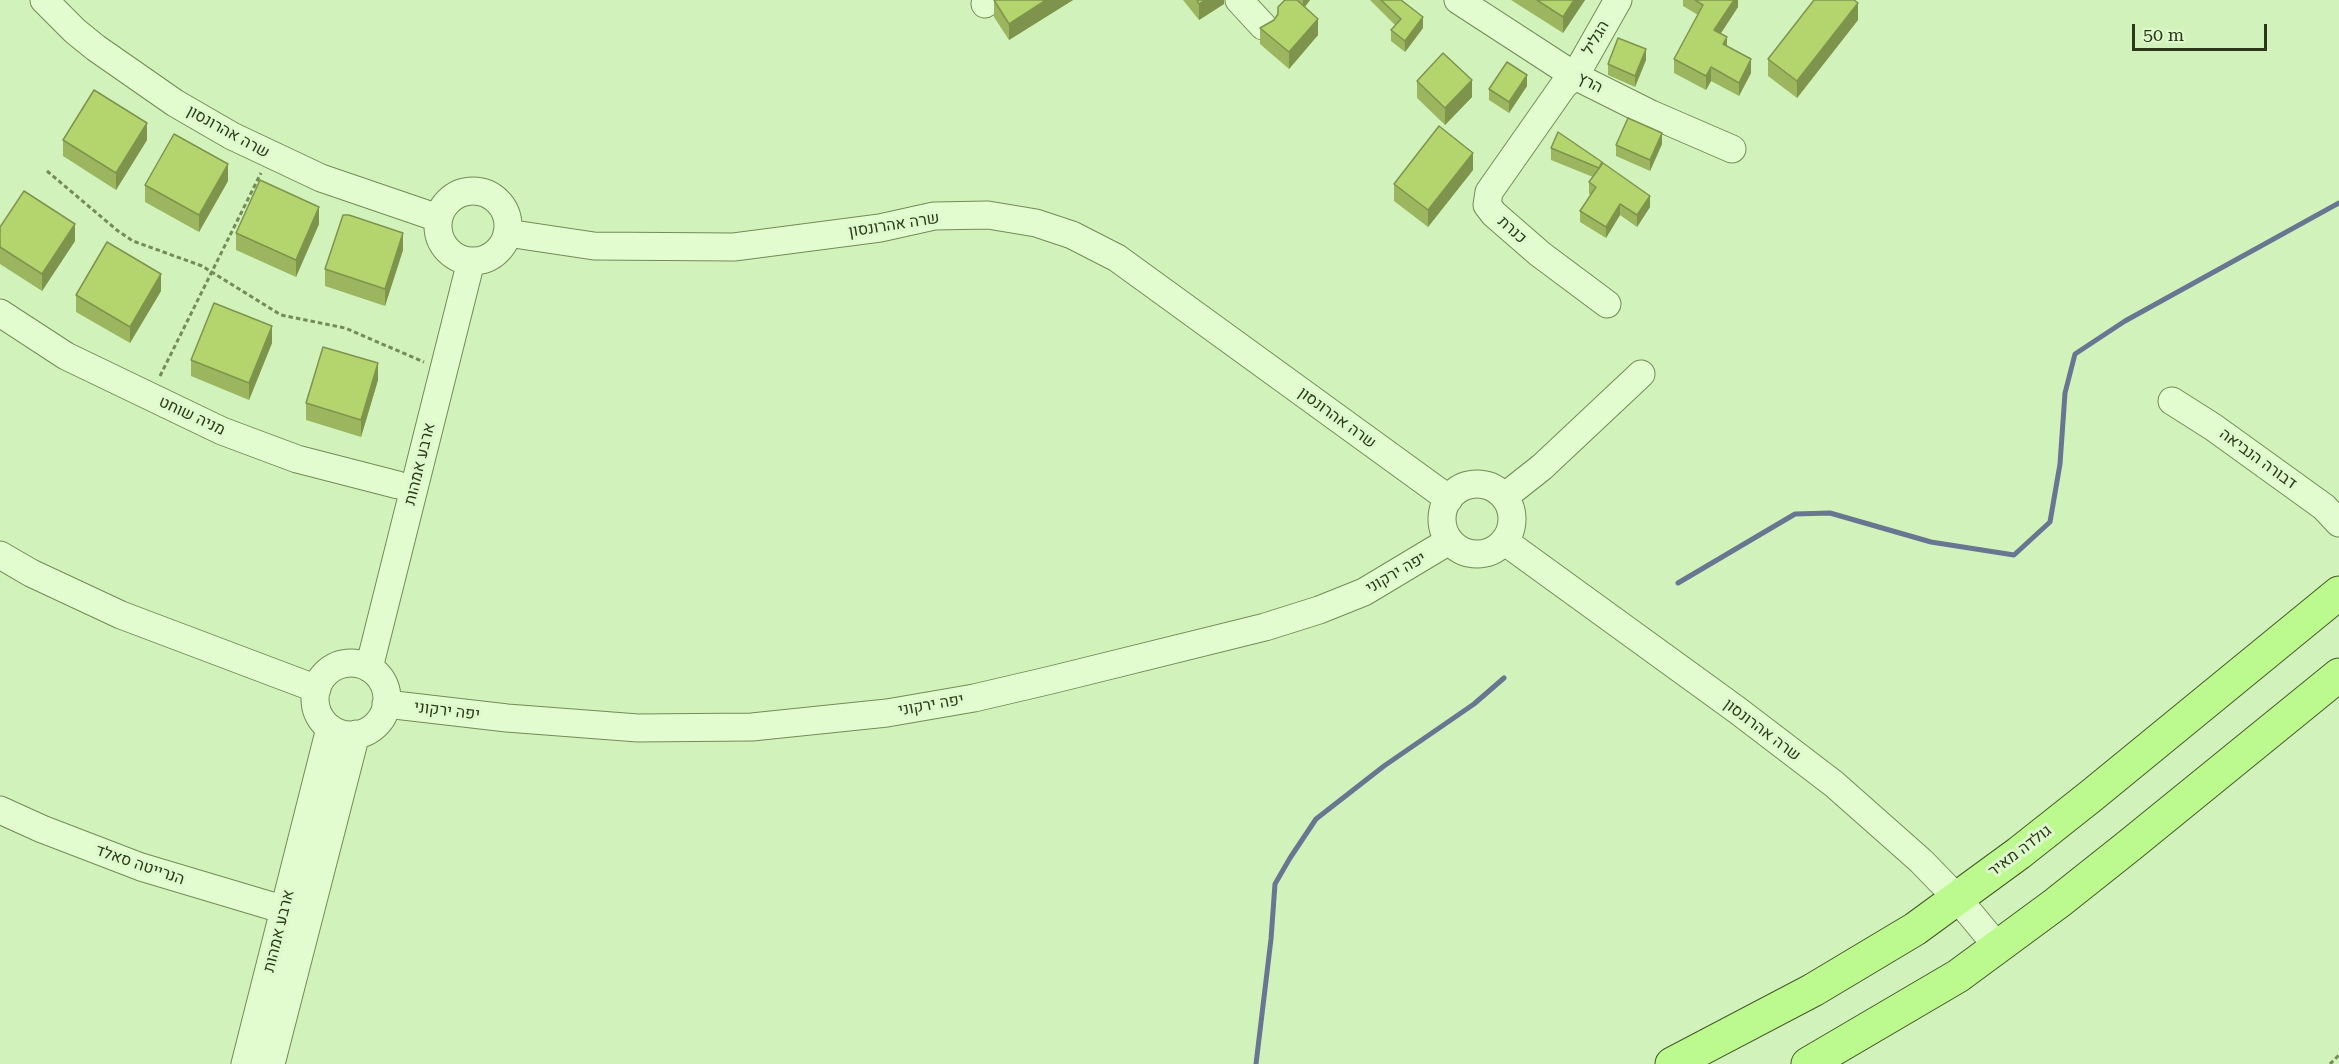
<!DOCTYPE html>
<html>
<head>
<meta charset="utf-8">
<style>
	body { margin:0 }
	#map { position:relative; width:2339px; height:1064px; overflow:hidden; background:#d2f2bc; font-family:"Roboto Serif",serif }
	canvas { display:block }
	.scale { position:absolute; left:2132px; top:24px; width:135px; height:27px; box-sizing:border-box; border:3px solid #2d381a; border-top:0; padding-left:8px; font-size:18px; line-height:21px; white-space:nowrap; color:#2d381a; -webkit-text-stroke:4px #def9cc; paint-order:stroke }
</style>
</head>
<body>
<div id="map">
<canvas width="2339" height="1064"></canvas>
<div class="scale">50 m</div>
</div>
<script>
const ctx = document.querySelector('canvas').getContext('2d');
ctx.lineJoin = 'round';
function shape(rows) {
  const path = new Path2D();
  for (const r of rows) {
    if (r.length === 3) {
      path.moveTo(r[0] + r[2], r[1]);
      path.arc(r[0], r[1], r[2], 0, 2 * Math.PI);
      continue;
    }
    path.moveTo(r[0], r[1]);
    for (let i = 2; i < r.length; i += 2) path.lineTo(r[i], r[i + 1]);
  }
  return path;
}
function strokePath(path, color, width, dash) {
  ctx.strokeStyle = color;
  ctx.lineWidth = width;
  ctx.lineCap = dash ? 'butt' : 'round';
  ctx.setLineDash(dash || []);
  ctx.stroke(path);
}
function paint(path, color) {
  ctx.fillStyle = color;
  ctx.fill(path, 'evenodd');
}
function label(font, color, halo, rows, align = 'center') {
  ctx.font = font + ' "Roboto Serif",Heebo,serif';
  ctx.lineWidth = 6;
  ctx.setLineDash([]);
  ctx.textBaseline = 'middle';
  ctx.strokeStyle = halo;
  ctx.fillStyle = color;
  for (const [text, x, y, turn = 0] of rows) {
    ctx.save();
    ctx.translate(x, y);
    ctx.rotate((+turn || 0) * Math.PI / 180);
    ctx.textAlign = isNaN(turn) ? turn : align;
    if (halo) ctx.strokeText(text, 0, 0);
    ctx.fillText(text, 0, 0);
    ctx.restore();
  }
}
const stream = shape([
	[1678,583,1795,514,1830,513,1931,542,2014,555,2050,522,2060,464,2065,393,2075,354,2125,321,2339,203],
	[1256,1064,1271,939,1275,884,1290,858,1316,819,1384,766,1474,704,1504,678]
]);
const path = shape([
	[47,171,118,231,133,241,202,266,281,315,345,328,424,362],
	[160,376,261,173],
	[2330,1064,2339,1055]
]);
const minor = shape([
	[44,0,75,31,96,48,175,103,232,136,321,178,438,218],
	[1239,0,1263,26],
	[1458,0,1575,76,1651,114,1732,149],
	[985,4,990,0],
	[473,226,35],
	[507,233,594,246,734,247,880,228,934,216,988,215,1036,223,1072,235,1117,258,1449,499],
	[1607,304,1540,254,1494,214,1487,205,1489,192,1564,85,1575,76,1618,0],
	[0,313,66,356,222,431,297,459,398,485],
	[2172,401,2213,427,2324,507,2339,523],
	[1477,519,35],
	[1504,497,1542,467,1641,374],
	[1504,541,1737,710,1834,784,1921,861,1957,898,1997,946],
	[0,555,31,573,121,615,317,689],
	[351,699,36],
	[369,668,471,261],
	[386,704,507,718,638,728,752,727,887,713,974,698,1051,680,1265,627,1319,610,1364,592,1449,541],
	[0,810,42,829,141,867,285,910],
	[245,1064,330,728],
	[271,1064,356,734]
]);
const major = shape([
	[1672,1064,1813,990,1915,929,2019,853,2091,796,2339,593],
	[1808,1064,1958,976,2057,903,2130,845,2339,675]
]);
const wall = shape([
	[994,0,1073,0,1009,40,994,17],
	[1183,0,1224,0,1224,4,1199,20],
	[1284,0,1310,0,1305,7,1318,35,1289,69,1260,44,1260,28,1274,20],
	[1370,0,1401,0,1423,28,1405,52,1391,41,1391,30,1395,25],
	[1511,0,1585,0,1563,33],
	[1683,0,1738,0,1738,7,1720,34,1727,46,1751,73,1739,96,1711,81,1706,90,1674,73,1674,59,1698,15,1683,6],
	[1858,20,1797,98,1768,76,1768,59],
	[1646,60,1635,87,1608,75,1608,64],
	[1417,81,1472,97,1445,125,1417,98],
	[1527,86,1509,113,1489,100,1489,89],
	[63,140,147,140,116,190,63,156],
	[1662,144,1650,171,1616,156,1616,145],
	[1551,148,1602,164,1650,207,1637,227,1620,215,1606,238,1580,222,1580,211,1591,195,1589,194,1589,182,1593,177,1551,160],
	[1473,170,1428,227,1394,201,1394,184],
	[228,181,199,232,145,202,145,185],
	[319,224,296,277,236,250,236,233],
	[0,227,75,241,42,291,0,264],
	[403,250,385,306,325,286,325,269],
	[161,291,130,343,76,312,76,295],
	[272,343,249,400,191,376,191,360],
	[378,380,361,437,306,420,306,403]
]);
const shadedWall = shape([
	[1046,0,1073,0,1009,40,1009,24],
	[1205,0,1224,0,1224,4,1199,20,1199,4],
	[1303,0,1310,0,1303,9],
	[1574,0,1585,0,1563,33,1563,17],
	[1734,0,1738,0,1738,7,1714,44,1714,30],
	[1858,3,1858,20,1797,98,1797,81],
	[1423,17,1423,28,1405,52,1405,41],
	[1318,19,1318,35,1289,69,1289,52],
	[1727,37,1727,51,1723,44],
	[1646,49,1646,60,1635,87,1635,76],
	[1751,59,1751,73,1739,96,1739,83],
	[1711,67,1711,81,1706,90,1706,76],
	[1527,75,1527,86,1509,113,1509,102],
	[1472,80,1472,97,1445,125,1445,108],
	[147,123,147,140,116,190,116,173],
	[1662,133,1662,144,1650,171,1650,160],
	[1473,153,1473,170,1428,227,1428,210],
	[228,164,228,181,199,232,199,215],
	[1650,196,1650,207,1637,227,1637,215],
	[1620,204,1620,215,1606,238,1606,227],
	[319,207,319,224,296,277,296,260],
	[75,224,75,241,42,291,42,274],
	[403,233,403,250,385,306,385,289],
	[161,274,161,291,130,343,130,327],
	[272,326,272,343,249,400,249,383],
	[378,363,378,380,361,437,361,420]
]);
const building = shape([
	[994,0,1046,0,1009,24,994,0],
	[1197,0,1205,0,1199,4,1197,0],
	[1285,0,1297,0,1318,19,1289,52,1260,28,1274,20,1278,14,1278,7,1285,0],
	[1381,0,1401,0,1423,17,1405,41,1391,30,1401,19,1381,0],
	[1537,0,1574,0,1563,17,1537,0],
	[1695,0,1734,0,1714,30,1727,37,1723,44,1751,59,1739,83,1711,67,1706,76,1674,59,1703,5,1695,0],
	[1814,0,1854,0,1858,3,1797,81,1768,59,1814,0],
	[1618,38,1646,49,1635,76,1608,64,1618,38],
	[1443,53,1472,80,1445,108,1417,81,1443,53],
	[1507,62,1527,75,1509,102,1489,89,1507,62],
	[94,90,147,123,116,173,63,140,94,90],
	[1628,118,1662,133,1650,160,1616,145,1628,118],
	[1439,126,1473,153,1428,210,1394,184,1439,126],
	[1558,132,1602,162,1599,168,1551,148,1558,132],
	[174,134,228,164,199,215,145,185,174,134],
	[1603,163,1650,196,1637,215,1620,204,1606,227,1580,211,1596,187,1589,182,1603,163],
	[260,180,319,207,296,260,236,233,260,180],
	[24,191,75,224,42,274,0,247,0,227,24,191],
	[343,215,349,215,403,233,385,289,325,269,343,215],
	[107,242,161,274,130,327,76,295,107,242],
	[214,303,272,326,249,383,191,360,214,303],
	[323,347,378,363,361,420,306,403,323,347]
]);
const streetNames = [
	["הגליל",1596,38,-60],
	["הרץ",1590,83,27],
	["שרה אהרונסון",228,132,29],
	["שרה אהרונסון",894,225,-9],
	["כנרת",1512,230,42],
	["מניה שוחט",192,416,25],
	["שרה אהרונסון",1337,418,36],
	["דבורה הנביאה",2258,459,36],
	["ארבע אמהות",420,464,-76],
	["יפה ירקוני",1396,573,-30],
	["יפה ירקוני",931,705,-10],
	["יפה ירקוני",447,711,7],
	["שרה אהרונסון",1762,730,37],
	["גולדה מאיר",2020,851,-37],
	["הנרייטה סאלד",140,865,19],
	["ארבע אמהות",279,931,-76]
];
strokePath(stream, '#677691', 5);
strokePath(minor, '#738b54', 29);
strokePath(major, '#475829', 35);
strokePath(path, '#738b54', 3, [4.5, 3]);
strokePath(minor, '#e2fcd0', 27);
strokePath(major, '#bcfa8f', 33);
paint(wall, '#9bb65f');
paint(shadedWall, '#7e944d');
paint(building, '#b4d46e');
strokePath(building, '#7e944d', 1.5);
label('16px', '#2d381a', '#def9cc', streetNames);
</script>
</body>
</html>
